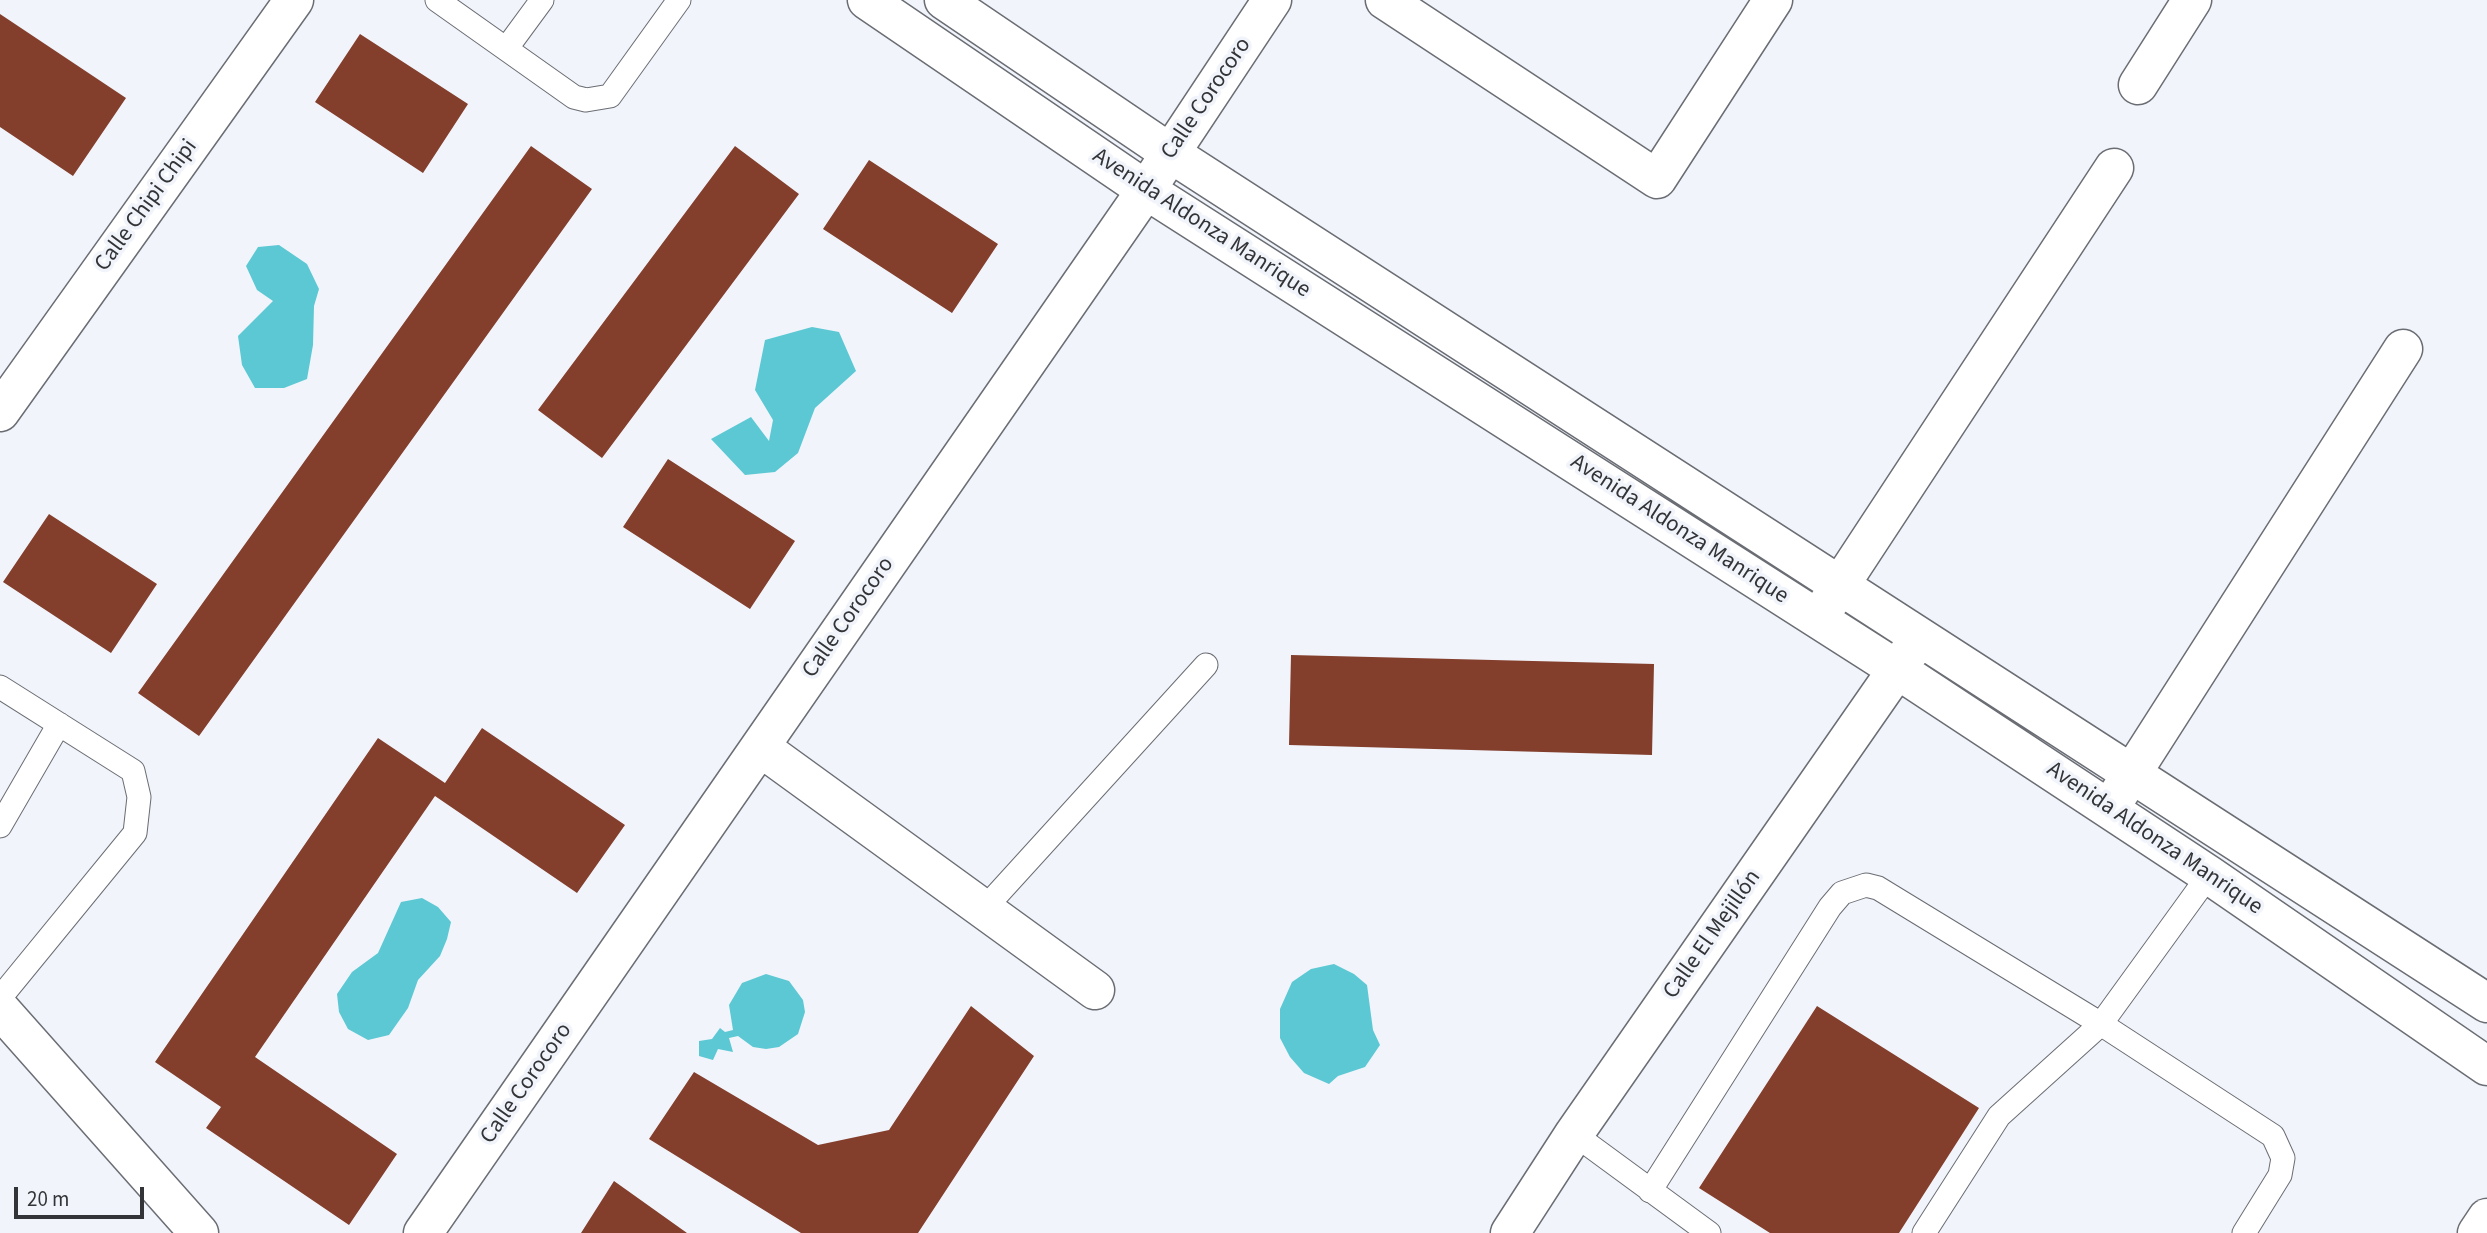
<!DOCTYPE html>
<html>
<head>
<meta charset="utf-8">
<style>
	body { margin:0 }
	#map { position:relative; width:2487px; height:1233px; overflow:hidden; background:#f1f4fb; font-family:"Source Sans 3",sans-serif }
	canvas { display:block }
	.scale { position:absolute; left:14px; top:1187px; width:130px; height:32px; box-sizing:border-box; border:4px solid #333437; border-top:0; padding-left:9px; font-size:21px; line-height:24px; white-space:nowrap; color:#333437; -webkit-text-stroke:5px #f1f4fb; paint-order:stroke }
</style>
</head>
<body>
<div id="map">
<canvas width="2487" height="1233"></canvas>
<div class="scale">20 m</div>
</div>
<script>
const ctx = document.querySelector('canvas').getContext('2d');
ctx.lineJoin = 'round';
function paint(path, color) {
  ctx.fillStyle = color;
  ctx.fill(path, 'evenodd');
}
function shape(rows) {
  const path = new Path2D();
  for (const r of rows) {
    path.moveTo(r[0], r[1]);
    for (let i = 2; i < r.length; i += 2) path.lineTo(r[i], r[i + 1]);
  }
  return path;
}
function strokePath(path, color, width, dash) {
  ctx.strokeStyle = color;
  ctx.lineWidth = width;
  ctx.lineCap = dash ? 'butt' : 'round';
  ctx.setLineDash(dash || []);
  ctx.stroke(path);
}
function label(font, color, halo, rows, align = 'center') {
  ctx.font = font + ' "Source Sans 3",sans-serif';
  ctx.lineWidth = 7;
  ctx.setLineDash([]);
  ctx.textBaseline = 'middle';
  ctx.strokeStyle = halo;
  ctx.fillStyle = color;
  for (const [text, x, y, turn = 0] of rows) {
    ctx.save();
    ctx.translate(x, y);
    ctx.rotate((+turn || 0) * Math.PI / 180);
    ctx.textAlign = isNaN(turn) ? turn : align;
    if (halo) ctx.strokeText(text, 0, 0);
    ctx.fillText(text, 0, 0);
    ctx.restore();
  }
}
const water = shape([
	[279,245,307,264,319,289,314,306,313,345,307,379,284,388,255,388,242,365,238,336,273,301,257,290,246,266,258,247],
	[812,327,839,332,856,371,815,408,798,453,775,472,745,475,711,439,751,417,769,441,773,420,755,390,765,340],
	[422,898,438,907,451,922,447,939,440,956,418,980,408,1008,389,1035,368,1040,348,1029,339,1012,337,994,352,972,378,953,401,902],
	[1334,964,1354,974,1367,985,1373,1030,1380,1045,1365,1067,1338,1076,1329,1084,1304,1073,1290,1057,1280,1038,1280,1009,1292,982,1311,969],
	[766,974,789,981,803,1000,805,1012,798,1034,779,1047,766,1049,753,1047,738,1036,729,1038,733,1052,718,1049,713,1060,699,1056,699,1041,712,1039,720,1028,725,1032,733,1030,729,1005,742,983]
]);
const building = shape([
	[0,14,126,98,73,176,0,127],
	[360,34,468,104,423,173,315,102],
	[531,146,592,189,199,736,138,693],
	[735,146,799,194,602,458,538,410],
	[869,160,998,244,952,313,823,229],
	[668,459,795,541,750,609,623,527],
	[49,514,157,584,111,653,3,582],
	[1291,655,1654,664,1652,755,1289,745],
	[482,728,625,825,577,893,435,796,255,1057,397,1154,349,1225,206,1128,221,1107,155,1062,378,738,445,783],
	[971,1006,1034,1056,918,1233,801,1233,649,1139,694,1072,818,1145,889,1130],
	[1817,1006,1979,1108,1899,1233,1770,1233,1699,1188],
	[614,1181,687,1233,581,1233]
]);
const service = shape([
	[437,0,574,97,586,100,610,96,679,0],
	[506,49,542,0],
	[0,687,133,771,139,797,135,833,0,998],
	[0,826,59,724],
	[984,909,1206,665],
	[1574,1134,1709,1233],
	[1650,1191,1830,907,1842,893,1866,885,1878,888,2101,1024,2273,1136,2283,1158,2280,1175,2244,1233],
	[1924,1233,1999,1116,2101,1024,2209,875]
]);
const minor = shape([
	[867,0,1146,190,1898,670,2209,875,2487,1066],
	[944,0,1170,153,2487,1003],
	[1385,0,1657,179,1773,0],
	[2138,85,2192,0],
	[0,412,294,0],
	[1825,608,2114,168],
	[760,747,1095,990],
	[2118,795,2403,349],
	[0,1009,199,1233],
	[423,1233,1146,190,1272,0],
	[1510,1233,1574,1134,1912,648]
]);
const tertiary = shape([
	[2477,1233,2487,1218]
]);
const streetNames = [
	["Calle Corocoro",1207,99,-56],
	["Calle Chipi Chipi",147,206,-54],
	["Avenida Aldonza Manrique",1201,224,33],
	["Avenida Aldonza Manrique",1679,530,33],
	["Calle Corocoro",849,618,-55],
	["Avenida Aldonza Manrique",2154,839,34],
	["Calle El Mejillón",1713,935,-55],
	["Calle Corocoro",527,1084,-55]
];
paint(water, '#5cc8d3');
paint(building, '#833e2c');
strokePath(service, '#6a6d73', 25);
strokePath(minor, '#6a6d73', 41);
strokePath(tertiary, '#6a6d73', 41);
strokePath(service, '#fff', 23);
strokePath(minor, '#fff', 38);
strokePath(tertiary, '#fff', 38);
label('23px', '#333437', '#f1f4fb', streetNames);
</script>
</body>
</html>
